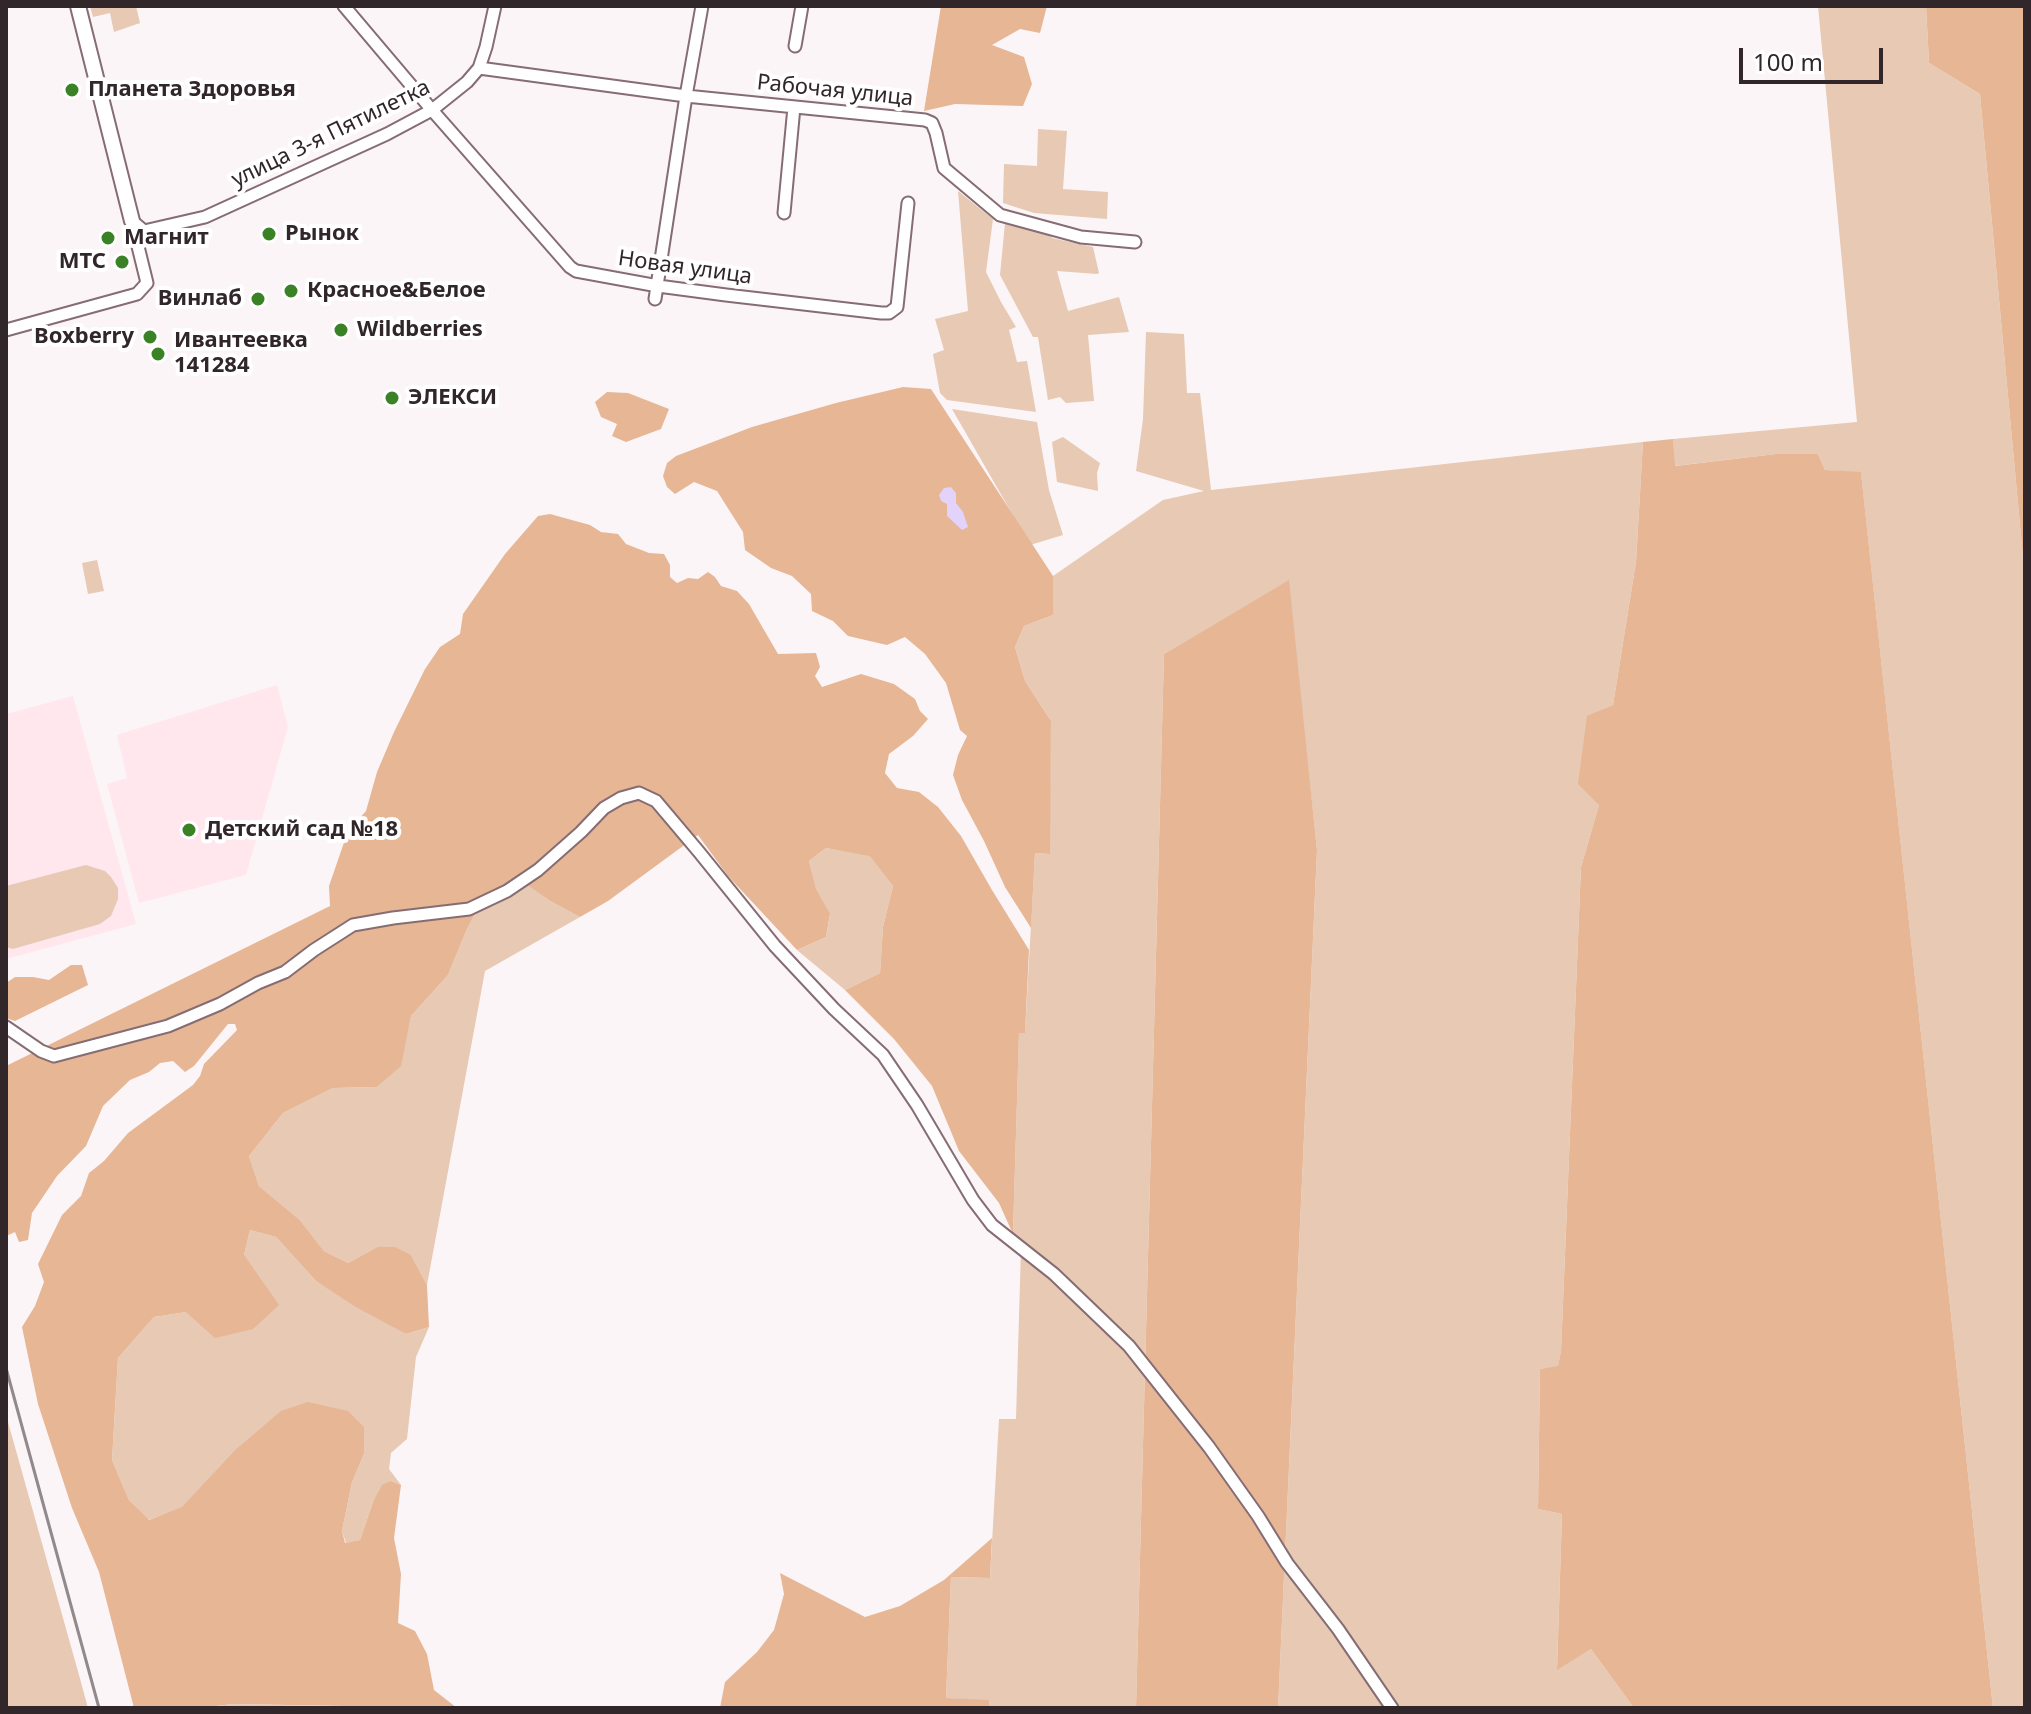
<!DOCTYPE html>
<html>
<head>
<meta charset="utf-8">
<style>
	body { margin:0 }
	#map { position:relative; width:2031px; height:1714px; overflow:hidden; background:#fbf5f7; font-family:"Noto Sans",sans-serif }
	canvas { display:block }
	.frame { position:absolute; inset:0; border:8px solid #312629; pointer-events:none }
	.scale { position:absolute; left:1739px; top:48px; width:144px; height:36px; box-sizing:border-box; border:4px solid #312629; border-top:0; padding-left:10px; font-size:24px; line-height:28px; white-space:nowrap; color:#312629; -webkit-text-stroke:6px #fff; paint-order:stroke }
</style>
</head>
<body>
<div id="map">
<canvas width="2031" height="1714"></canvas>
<div class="frame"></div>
<div class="scale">100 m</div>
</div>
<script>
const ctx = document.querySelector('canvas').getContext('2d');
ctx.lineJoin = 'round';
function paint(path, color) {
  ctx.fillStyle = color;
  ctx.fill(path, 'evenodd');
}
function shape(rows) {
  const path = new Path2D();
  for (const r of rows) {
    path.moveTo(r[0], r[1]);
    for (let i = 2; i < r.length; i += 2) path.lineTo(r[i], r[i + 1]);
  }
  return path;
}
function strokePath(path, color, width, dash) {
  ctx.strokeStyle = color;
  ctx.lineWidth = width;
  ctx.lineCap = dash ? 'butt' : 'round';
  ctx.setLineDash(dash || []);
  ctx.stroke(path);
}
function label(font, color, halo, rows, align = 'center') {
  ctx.font = font + ' "Noto Sans",sans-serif';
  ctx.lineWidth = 8;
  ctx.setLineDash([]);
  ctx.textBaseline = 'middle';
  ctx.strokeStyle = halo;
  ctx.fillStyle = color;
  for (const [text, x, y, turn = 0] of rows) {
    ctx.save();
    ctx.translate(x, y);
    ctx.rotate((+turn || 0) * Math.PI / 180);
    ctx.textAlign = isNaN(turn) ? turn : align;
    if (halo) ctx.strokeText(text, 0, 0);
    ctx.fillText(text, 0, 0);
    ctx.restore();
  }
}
const built = shape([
	[277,685,288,727,246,875,139,903,107,784,127,778,117,735],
	[73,696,136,924,6,959,6,714]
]);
const green = shape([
	[90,6,136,6,140,23,114,32,110,13,93,17],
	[1818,6,1926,6,1929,63,1980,94,2025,579,2025,1708,1993,1708,1861,473,1825,470,1818,454,1776,454,1674,466,1673,439,1857,422],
	[1038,129,1067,131,1063,189,1108,192,1107,219,1034,213,1003,203,1004,164,1037,166],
	[958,191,993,219,986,272,1001,302,1016,327,1009,330,1017,362,1027,361,1036,412,947,400,940,393,933,354,944,350,935,319,968,311],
	[1005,223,1050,235,1052,238,1093,247,1099,273,1097,274,1057,271,1068,311,1119,297,1129,332,1088,335,1094,401,1066,403,1060,397,1048,400,1038,337,1033,337,1000,275],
	[1146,332,1184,334,1187,393,1200,393,1211,490,1643,442,1636,562,1613,705,1587,717,1599,805,1581,867,1561,1351,1558,1367,1540,1369,1538,1509,1562,1514,1557,1669,1591,1649,1634,1708,1278,1708,1317,850,1288,581,1164,654,1136,1708,989,1708,989,1701,946,1698,951,1577,990,1578,999,1419,1016,1419,1021,1248,1013,1234,1019,1032,1025,1032,1035,853,1049,854,1051,721,1025,681,1015,647,1024,626,1053,615,1053,576,1163,500,1204,491,1136,471,1143,419],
	[952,409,1037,422,1049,490,1063,535,1030,545],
	[1063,437,1100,463,1097,473,1098,491,1057,482,1052,442],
	[97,560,104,591,88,594,82,563],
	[826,848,870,855,893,886,883,927,880,973,845,990,797,950,826,937,830,915,816,890,809,861],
	[86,865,105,871,111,877,118,888,118,899,111,916,100,924,13,949,6,947,6,886],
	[523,881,550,901,580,917,485,971,427,1285,411,1255,377,1247,348,1263,324,1251,300,1220,259,1186,249,1156,283,1113,333,1088,377,1087,400,1066,411,1016,448,975,467,929,481,903],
	[250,1230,276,1237,316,1281,406,1334,429,1327,416,1357,407,1439,391,1453,389,1469,401,1485,391,1481,373,1502,360,1540,346,1543,342,1531,352,1482,364,1454,233,1452,182,1508,148,1520,129,1500,112,1460,118,1358,154,1317,186,1312,244,1255],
	[6,1415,79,1675,88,1708,6,1708],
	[233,1704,382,1707,199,1708]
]);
const forest = shape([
	[941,6,1047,6,1040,33,1020,29,992,45,1024,57,1032,84,1023,106,955,104,924,111],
	[1926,6,2025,6,2025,579,1980,94,1929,63],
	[903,387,931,389,1053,576,1053,615,1024,626,1015,647,1025,681,1051,721,1050,854,1035,853,1031,928,1005,887,984,841,962,800,953,775,958,755,967,736,960,730,946,683,925,654,905,637,887,645,848,636,833,621,812,611,811,594,792,576,771,568,745,550,743,532,717,491,694,482,675,494,667,487,663,476,667,463,676,456,752,427,836,403],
	[607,392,628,393,669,409,661,429,626,442,612,436,617,424,601,417,595,402],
	[1673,439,1675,466,1776,454,1818,454,1825,470,1861,472,1993,1708,1634,1708,1591,1649,1557,1670,1562,1514,1538,1509,1540,1369,1558,1366,1561,1351,1581,867,1599,805,1578,784,1587,716,1613,705,1636,562,1643,442],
	[550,514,590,525,601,532,618,534,626,544,649,553,664,554,670,565,670,577,677,583,688,578,698,579,708,572,715,577,721,586,737,591,749,604,778,654,816,653,820,667,815,676,822,687,861,674,894,684,915,699,920,711,928,719,913,736,889,754,885,773,897,788,919,792,938,807,961,836,992,890,1029,950,1025,1033,1019,1033,1013,1234,999,1203,959,1151,932,1086,894,1039,845,990,880,973,883,927,893,886,870,856,826,848,809,861,816,889,830,914,826,937,797,950,728,876,698,835,608,901,580,917,550,901,522,881,481,903,467,929,448,975,411,1016,401,1066,377,1087,333,1088,283,1113,249,1156,259,1186,300,1220,324,1251,348,1263,377,1247,395,1247,411,1255,427,1285,429,1327,406,1334,356,1307,316,1281,276,1237,250,1230,244,1255,279,1305,253,1329,215,1338,186,1312,154,1317,118,1358,112,1460,129,1500,149,1520,182,1507,233,1452,281,1411,308,1402,348,1411,364,1427,364,1454,352,1482,342,1531,345,1543,360,1540,373,1502,382,1485,391,1481,401,1485,394,1538,401,1574,398,1623,415,1631,427,1654,434,1690,457,1708,233,1704,199,1708,134,1708,99,1572,72,1508,38,1404,22,1327,35,1306,44,1282,38,1264,62,1215,81,1196,89,1173,104,1161,128,1133,193,1085,200,1076,204,1064,237,1030,235,1024,228,1024,194,1066,185,1072,173,1061,160,1063,149,1072,130,1080,103,1106,86,1146,57,1176,32,1213,28,1240,19,1242,15,1232,6,1236,6,1066,330,906,329,886,348,831,366,811,377,772,394,732,425,669,440,647,460,634,463,614,505,554,538,516],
	[1289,580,1317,850,1278,1708,1136,1708,1164,654],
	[71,965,82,965,88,985,15,1021,6,1018,6,983,15,977,33,977,49,980],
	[992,1538,990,1578,951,1577,946,1698,989,1700,989,1708,720,1708,725,1682,757,1652,774,1630,784,1594,780,1573,865,1617,900,1606,944,1580]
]);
const water = shape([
	[951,487,956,493,956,503,963,512,968,527,962,530,947,516,947,504,941,501,939,495,944,488]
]);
const minor = shape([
	[344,6,432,110,570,267,576,271,658,286,726,295,881,313,889,313,897,307,908,203],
	[795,46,802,6],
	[479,68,686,96,925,120,932,123,936,133,944,168,1000,215,1081,237,1135,242],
	[784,213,794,107],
	[132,221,144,231,205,217,387,134,432,110,467,82,479,68,486,47,495,6],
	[655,299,686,96,702,6],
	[6,330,137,294,147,283,132,222],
	[6,1027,41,1051,54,1056,168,1026,220,1004,258,983,285,972,314,950,353,925,393,918,469,909,507,891,538,870,581,832,604,808,621,798,639,793,656,801,699,852,775,946,834,1009,883,1055,917,1105,973,1200,992,1225,1054,1274,1129,1346,1209,1447,1258,1516,1287,1563,1338,1629,1392,1708]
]);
const tertiary = shape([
	[78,6,132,221]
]);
const rail = shape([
	[6,1368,99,1708]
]);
const markers = [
	[72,90,8,"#3b8125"],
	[269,234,8,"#3b8125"],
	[108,238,8,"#3b8125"],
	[122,262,8,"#3b8125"],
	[291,291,8,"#3b8125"],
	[258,299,8,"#3b8125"],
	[341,330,8,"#3b8125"],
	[150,337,8,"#3b8125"],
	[158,354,8,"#3b8125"],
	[392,398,8,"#3b8125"],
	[189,830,8,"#3b8125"]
];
const poiNames = [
	["Планета Здоровья",88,90],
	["Рынок",285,234],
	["Магнит",124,238],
	["МТС",106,262,"right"],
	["Красное&Белое",307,291],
	["Винлаб",242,299,"right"],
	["Wildberries",357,330],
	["Boxberry",134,337,"right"],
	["Ивантеевка",174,341],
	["141284",174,366],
	["ЭЛЕКСИ",408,398],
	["Детский сад №18",205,830]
];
const streetNames = [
	["Рабочая улица",835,91,6],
	["улица 3-я Пятилетка",331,134,-26],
	["Новая улица",685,268,8]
];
paint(built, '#ffe7ed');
paint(green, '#e7c9b4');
paint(forest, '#e6b695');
paint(water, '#e3d2fa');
strokePath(minor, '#866c73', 15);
strokePath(tertiary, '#866c73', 18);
strokePath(minor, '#fff', 11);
strokePath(tertiary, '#fff', 14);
strokePath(rail, '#92898c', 3);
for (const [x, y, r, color] of markers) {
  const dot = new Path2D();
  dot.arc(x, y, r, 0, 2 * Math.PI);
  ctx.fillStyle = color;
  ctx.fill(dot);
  strokePath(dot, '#fff', 3);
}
label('bold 22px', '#312629', '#fff', poiNames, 'left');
label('22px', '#312629', '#fff', streetNames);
</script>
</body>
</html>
